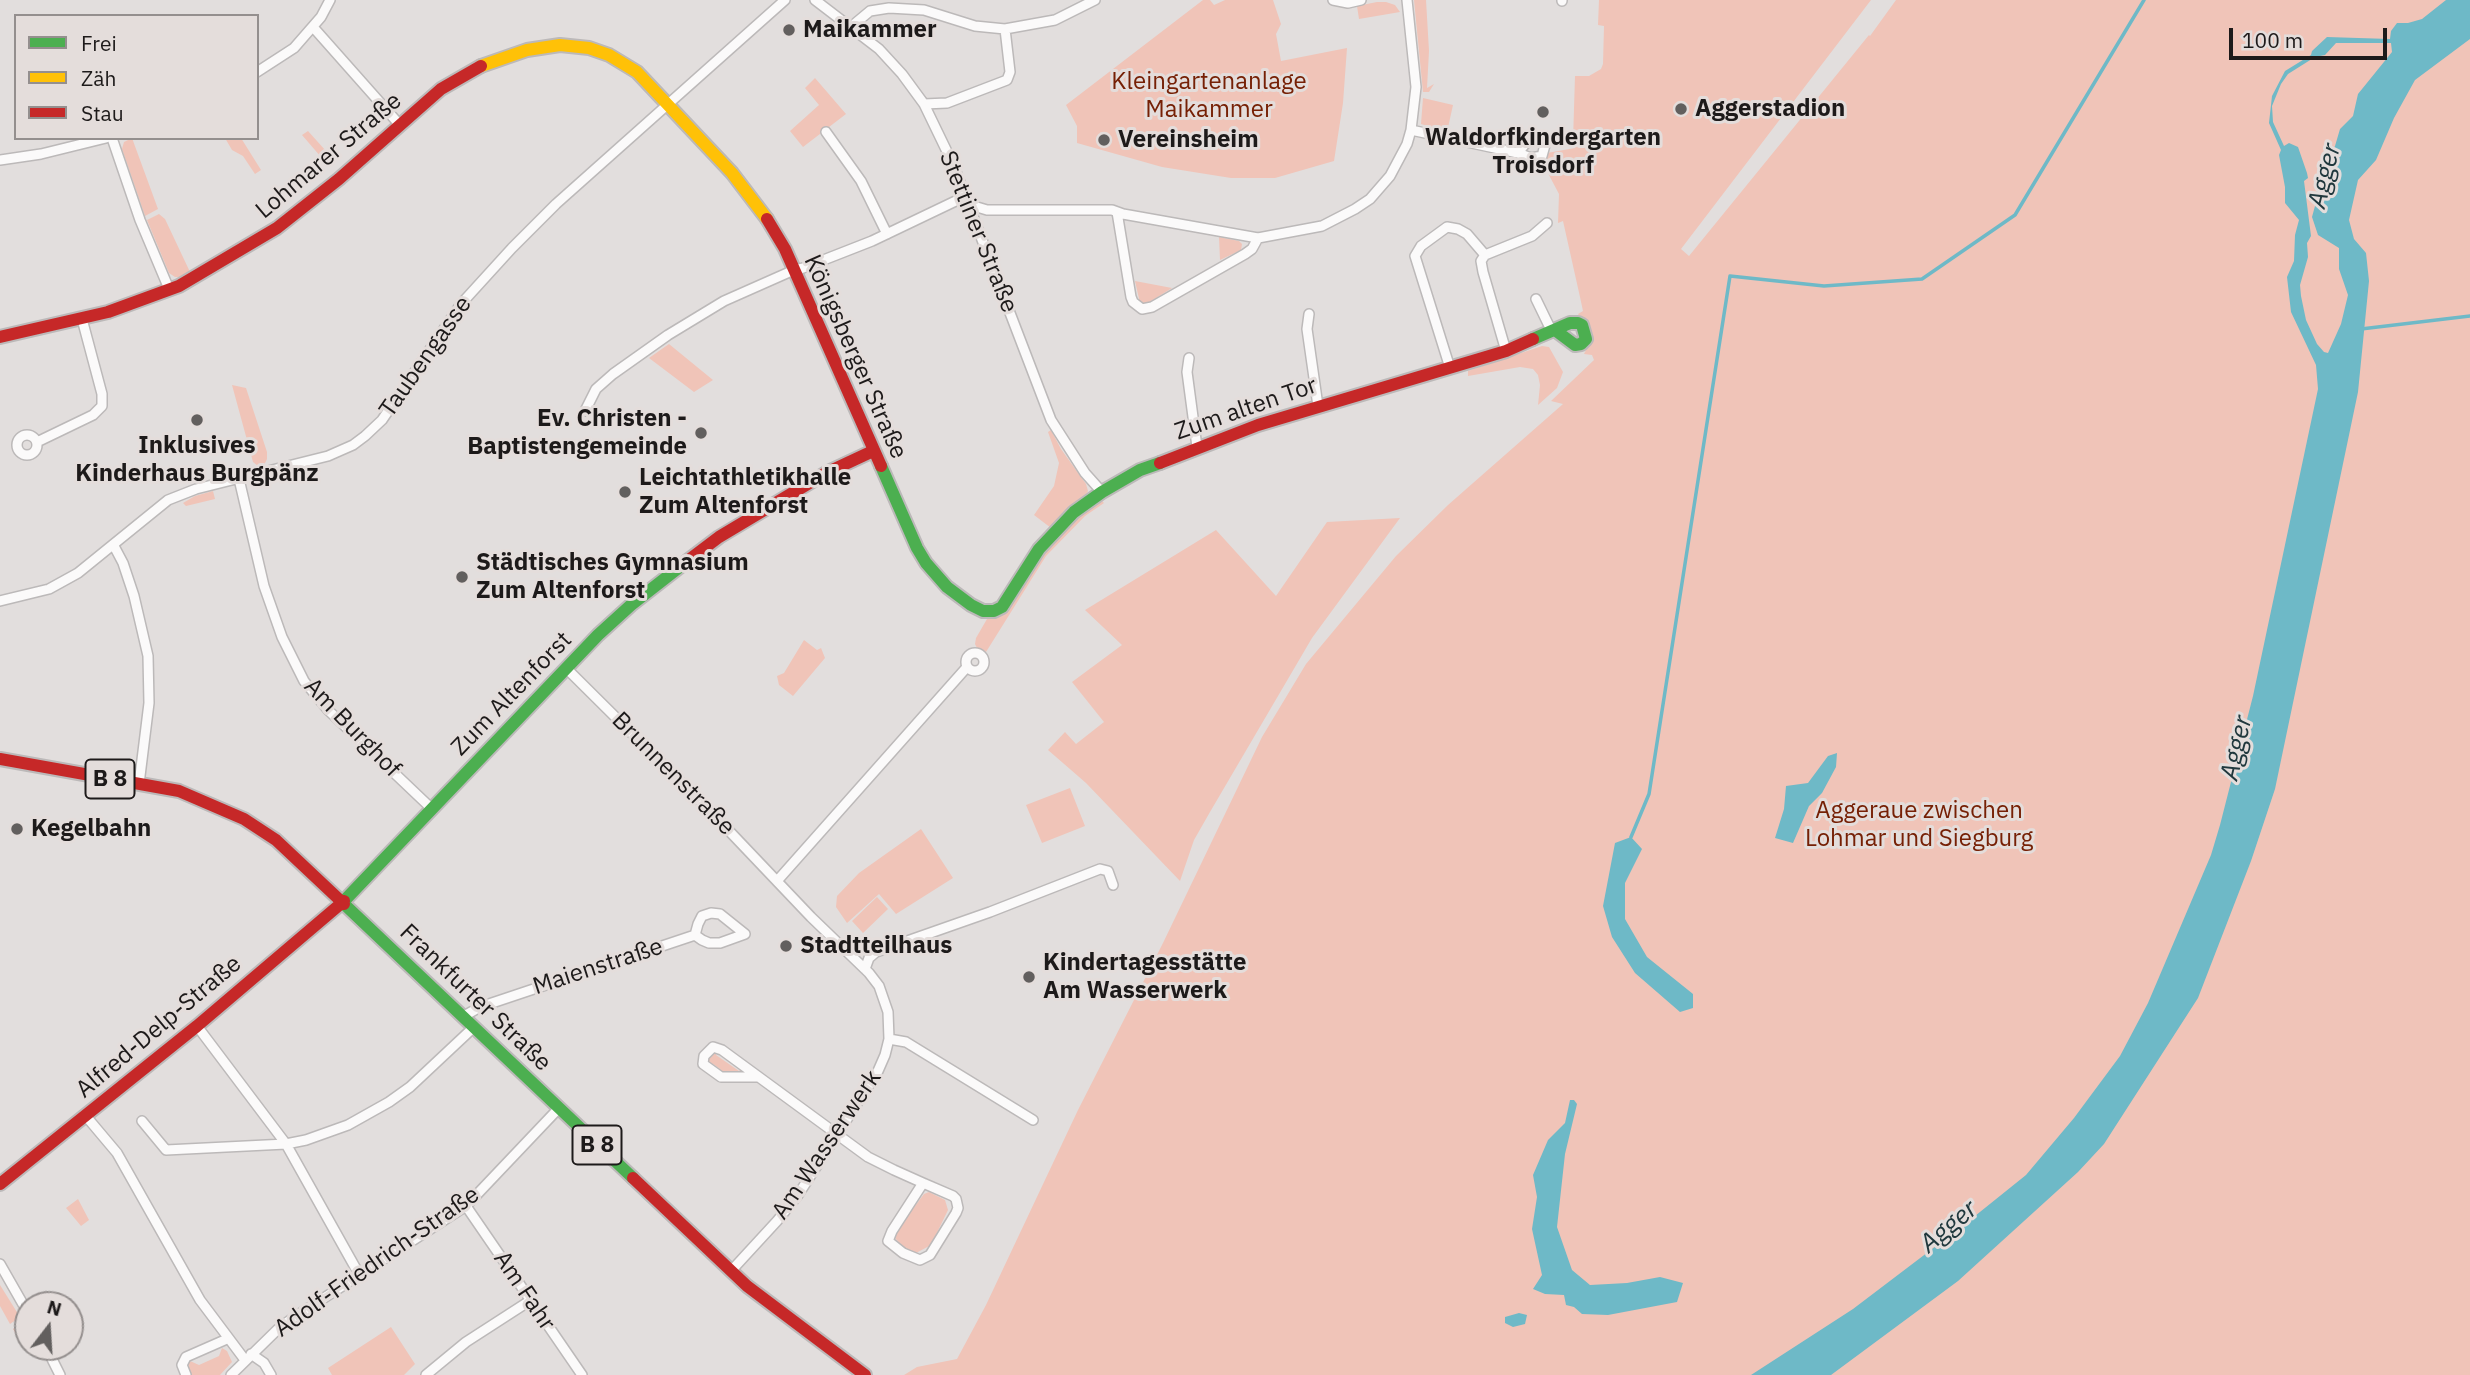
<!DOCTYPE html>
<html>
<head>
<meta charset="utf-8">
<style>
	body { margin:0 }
	#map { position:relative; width:2470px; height:1375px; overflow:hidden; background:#e2dedd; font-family:"IBM Plex Sans",sans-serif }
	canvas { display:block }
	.legend { position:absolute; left:14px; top:14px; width:245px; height:126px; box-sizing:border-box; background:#e4dddb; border:2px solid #948f8e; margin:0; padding:9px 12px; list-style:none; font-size:21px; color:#1d1a1a }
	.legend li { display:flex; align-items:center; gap:14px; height:35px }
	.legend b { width:35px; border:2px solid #948f8e }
	.north { position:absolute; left:14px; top:1291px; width:70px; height:70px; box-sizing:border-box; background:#e4dddb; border:2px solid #948f8e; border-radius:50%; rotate:17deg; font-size:19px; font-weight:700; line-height:28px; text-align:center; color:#1d1a1a }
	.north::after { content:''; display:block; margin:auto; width:24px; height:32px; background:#625f5e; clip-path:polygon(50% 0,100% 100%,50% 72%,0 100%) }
	.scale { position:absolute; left:2229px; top:28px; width:158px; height:32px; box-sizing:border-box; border:4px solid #1d1a1a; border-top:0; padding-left:9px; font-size:21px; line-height:24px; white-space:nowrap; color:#1d1a1a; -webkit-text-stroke:5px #e4dddb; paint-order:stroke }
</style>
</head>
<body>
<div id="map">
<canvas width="2470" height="1375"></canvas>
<ul class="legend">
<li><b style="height:9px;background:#4caf50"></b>Frei</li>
<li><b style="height:9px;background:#ffc107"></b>Zäh</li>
<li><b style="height:9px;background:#c62828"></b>Stau</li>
</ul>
<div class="north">N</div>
<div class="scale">100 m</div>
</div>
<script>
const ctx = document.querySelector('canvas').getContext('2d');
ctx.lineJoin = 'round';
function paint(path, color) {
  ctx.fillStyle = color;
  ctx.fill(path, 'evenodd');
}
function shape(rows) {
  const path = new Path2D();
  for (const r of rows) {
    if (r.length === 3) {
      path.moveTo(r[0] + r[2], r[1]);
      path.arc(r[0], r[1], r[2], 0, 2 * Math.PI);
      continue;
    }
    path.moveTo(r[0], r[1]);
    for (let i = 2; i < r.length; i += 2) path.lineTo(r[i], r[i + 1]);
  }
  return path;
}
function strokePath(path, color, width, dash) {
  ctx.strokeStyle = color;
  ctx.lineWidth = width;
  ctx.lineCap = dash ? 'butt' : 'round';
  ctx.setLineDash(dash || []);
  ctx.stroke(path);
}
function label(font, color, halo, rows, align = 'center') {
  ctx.font = font + ' "IBM Plex Sans",sans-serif';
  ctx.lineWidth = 6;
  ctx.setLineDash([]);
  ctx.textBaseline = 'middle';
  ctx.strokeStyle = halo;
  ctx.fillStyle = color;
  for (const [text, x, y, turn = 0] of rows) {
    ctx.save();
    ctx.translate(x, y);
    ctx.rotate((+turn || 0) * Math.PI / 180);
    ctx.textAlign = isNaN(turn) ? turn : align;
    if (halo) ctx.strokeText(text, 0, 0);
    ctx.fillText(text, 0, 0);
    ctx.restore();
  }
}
const green = shape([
	[1203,0,1210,0,1214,5,1225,0,1273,0,1281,24,1276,34,1281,61,1347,48,1343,103,1334,161,1275,178,1231,178,1162,167,1077,143,1077,126,1066,105],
	[1414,0,1426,0,1429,51,1427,88,1434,84,1429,92,1423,92],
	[1599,0,1871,0,1681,249,1689,256,1869,35,1870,36,1896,0,2470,0,2470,1375,904,1375,917,1367,957,1359,986,1305,1078,1110,1163,943,1262,737,1306,664,1396,556,1448,505,1563,404,1551,401,1594,360,1592,355,1584,354,1592,338,1578,314,1583,311,1580,297,1563,221,1558,223,1559,194,1541,160,1547,153,1575,148,1573,141,1575,76,1589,76,1601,69,1603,64,1604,26,1598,25],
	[1377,2,1386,2,1395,5,1400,12,1359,19,1357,6],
	[815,78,846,114,803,147,790,131,819,105,805,88],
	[1423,98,1453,105,1447,132,1421,124],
	[308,131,326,151,321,157,302,135],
	[132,138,158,209,145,216,122,149,124,142],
	[225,138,241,138,261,170,255,174,243,156,232,150],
	[159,214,165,219,190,272,179,277,175,277,169,273,147,220],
	[1219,237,1239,241,1242,244,1241,250,1220,260],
	[1135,281,1172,288,1148,303,1140,303],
	[669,344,713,380,694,392,649,358],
	[1542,346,1549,347,1563,372,1557,388,1538,405,1540,385,1538,375,1533,369,1520,367,1468,376,1468,371],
	[232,385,246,388,267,452,267,459,264,465,258,466,253,462],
	[1051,430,1061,449,1086,484,1088,491,1085,497,1051,528,1034,515,1054,486,1059,463,1048,432],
	[213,491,215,499,186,506,183,503,195,496],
	[1100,499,1104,503,1085,516,1046,556,986,652,977,648,975,644,976,638,987,619,997,616,1056,538],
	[1400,518,1312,638,1210,812,1194,840,1180,881,1086,783,1048,750,1065,732,1076,744,1104,722,1072,682,1122,645,1085,610,1216,530,1276,596,1327,522],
	[804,640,817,650,821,648,825,658,793,696,779,685,777,676,784,673],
	[1070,788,1085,826,1042,843,1026,805],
	[921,829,953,878,896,914,879,894,847,923,836,907,837,896,859,873],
	[877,897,888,909,863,933,852,921],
	[716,1052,716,1055,739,1071,741,1069,742,1072,722,1074,720,1069,713,1064,710,1065,709,1059],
	[929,1192,945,1200,948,1210,931,1245,916,1253,903,1247,895,1238,896,1232,909,1214,924,1194],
	[78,1199,89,1220,81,1226,66,1208],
	[0,1285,20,1317,10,1324,0,1306],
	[24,1323,28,1331,28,1347,36,1347,42,1357,36,1357,24,1348,13,1329],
	[391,1327,415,1364,404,1375,332,1375,328,1368],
	[222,1348,227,1351,232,1362,220,1375,190,1375,188,1363,190,1361,199,1365,219,1356]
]);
const water = shape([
	[2446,0,2470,0,2470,39,2415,80,2394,118,2376,160,2358,180,2349,220,2354,239,2366,253,2369,281,2358,392,2275,789,2251,861,2198,998,2104,1144,2078,1172,1958,1281,1831,1375,1751,1375,1853,1309,1965,1224,2026,1175,2074,1118,2120,1056,2148,1003,2211,855,2220,825,2253,696,2318,389,2316,365,2291,312,2287,277,2294,261,2295,235,2299,220,2285,203,2285,187,2279,155,2281,150,2269,123,2272,96,2285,71,2311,55,2312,51,2327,37,2390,39,2391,31,2397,23,2408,23,2422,19],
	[2336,43,2391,43,2392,52,2358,94,2353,116,2340,129,2335,146,2315,186,2318,195,2312,217,2318,235,2339,248,2339,269,2348,295,2341,324,2328,353,2324,352,2317,344,2306,320,2301,296,2300,285,2308,257,2307,243,2311,236,2304,181,2308,178,2307,173,2298,147,2289,143,2284,146,2273,122,2272,106,2281,84,2288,74,2315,57,2325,55],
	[1837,753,1836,767,1822,793,1809,806,1793,843,1775,838,1784,809,1786,786,1808,783,1828,756],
	[1631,837,1642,849,1625,883,1625,919,1647,957,1693,994,1693,1008,1680,1012,1635,973,1612,937,1603,906,1615,843],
	[1570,1100,1574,1100,1577,1104,1565,1154,1557,1227,1572,1270,1590,1285,1627,1283,1660,1277,1683,1283,1677,1302,1608,1315,1582,1314,1574,1307,1566,1305,1564,1295,1545,1294,1533,1289,1542,1275,1532,1229,1537,1197,1533,1175,1548,1140,1565,1123],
	[1519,1313,1527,1315,1525,1324,1513,1327,1505,1323,1505,1317]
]);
const stream = shape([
	[2361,329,2470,316],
	[1631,837,1649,794,1730,276,1824,286,1922,279,2015,215,2144,0]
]);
const street = shape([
	[815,0,879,49,902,74,924,104,953,164,1051,420,1085,473,1102,492],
	[1333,0,1348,3,1361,0],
	[1562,1,1562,0],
	[852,26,870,11,889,8,924,10,975,26,1005,29,1055,20,1095,0],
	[313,27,399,124],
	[257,72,294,48,321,17,330,0],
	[924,104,947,103,1007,80,1010,72,1005,29],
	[1411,130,1518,153,1531,158,1542,156,1545,145,1540,140,1533,140,1525,144,1518,153],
	[826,132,861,181,887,234],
	[112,138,140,220,169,289],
	[0,160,41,154,106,138],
	[967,204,987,210,1112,210,1123,214,1258,238,1322,226,1355,209,1370,199,1390,176,1407,144,1411,130,1416,87,1407,0],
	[1117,212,1131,297,1133,302,1142,309,1152,307,1245,254,1252,249,1258,238],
	[1485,255,1481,261,1483,272,1506,351],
	[1485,255,1532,236,1547,223],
	[1536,299,1552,332],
	[1309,314,1307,329,1318,406],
	[1189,358,1187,372,1197,447],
	[1450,368,1415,256,1421,246,1447,227,1458,229,1467,234,1485,255],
	[585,411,596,389,613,374,668,335,724,301,794,270,803,268,872,241,964,197],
	[27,445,10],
	[37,442,93,415,102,406,102,394,82,319],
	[239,479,264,586,282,637,304,681,328,710,431,808],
	[114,546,123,563,134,596,148,656,149,703,139,784],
	[0,601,49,589,78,573,168,500,196,489,328,456,353,445,365,436,382,420,461,304,512,248,556,204,785,0],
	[975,662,9],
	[566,668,714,815,811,917,869,973,879,986,888,1012,889,1039,885,1055,878,1071,798,1195,777,1221,731,1271],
	[777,881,967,667],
	[711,913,720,914,745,934,720,943,709,943,702,940,695,935,698,924,702,916,711,913],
	[865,969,869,958,876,952,990,912,1100,869,1108,871,1113,885],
	[464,1016,480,1007,695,935],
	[197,1026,286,1144,360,1276],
	[889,1039,906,1042,1033,1120],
	[758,1077,721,1077,703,1064,704,1056,713,1047,722,1050,868,1157,894,1170,923,1183,953,1196,956,1199,958,1208,956,1213,930,1255,920,1260,903,1253,888,1241,892,1231,923,1183],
	[85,1115,117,1153,200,1300,245,1360],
	[142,1121,166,1150,286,1144,306,1140,348,1125,389,1102,410,1087,474,1027],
	[466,1206,582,1375],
	[0,1264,28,1313],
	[46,1347,60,1375],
	[251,1354,264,1363,271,1375],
	[186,1375,182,1365,186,1357,227,1339],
	[231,1375,278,1329,293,1318,466,1206,559,1108],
	[426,1375,466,1342,531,1300]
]);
const fast = shape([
	[1533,339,1570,323,1578,323,1582,325,1586,339,1581,344,1575,345,1555,330],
	[881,466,917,548,926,563,947,587,971,605,983,611,994,611,1002,607,1039,549,1074,512,1102,492,1140,470,1160,463],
	[344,901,598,635,631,605,686,562],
	[344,904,633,1178]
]);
const slow = shape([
	[481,66,527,50,560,45,589,48,609,55,637,72,732,173,767,219]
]);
const jam = shape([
	[767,219,785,249,881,466],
	[0,337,108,312,179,286,277,228,339,179,441,89,481,66],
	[1160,463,1258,425,1506,351,1533,339],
	[686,562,719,537,826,473,873,451],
	[0,759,179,791,244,819,276,840,344,904],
	[633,1178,747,1286,865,1375],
	[0,1184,197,1026,344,901]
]);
const markers = [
	[789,30,7,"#625f5e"],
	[1681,109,7,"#625f5e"],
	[1543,112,7,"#625f5e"],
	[1104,140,7,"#625f5e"],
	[197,420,7,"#625f5e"],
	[701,433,7,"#625f5e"],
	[625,492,7,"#625f5e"],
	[462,577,7,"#625f5e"],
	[17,829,7,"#625f5e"],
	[786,946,7,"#625f5e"],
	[1029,977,7,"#625f5e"]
];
const shields = [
	[110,779,49],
	[597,1145,49]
];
const shieldNames = [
	["B 8",110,779],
	["B 8",597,1145]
];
const poiNames = [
	["Maikammer",803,30],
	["Aggerstadion",1695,109],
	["Waldorfkindergarten",1543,138,"center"],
	["Troisdorf",1543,166,"center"],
	["Vereinsheim",1118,140],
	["Ev. Christen -",687,419,"right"],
	["Baptistengemeinde",687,447,"right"],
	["Inklusives",197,446,"center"],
	["Kinderhaus Burgpänz",197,474,"center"],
	["Leichtathletikhalle",639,478],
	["Zum Altenforst",639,506],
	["Städtisches Gymnasium",476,563],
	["Zum Altenforst",476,591],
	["Kegelbahn",31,829],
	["Stadtteilhaus",800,946],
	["Kindertagesstätte",1043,963],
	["Am Wasserwerk",1043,991]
];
const parkNames = [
	["Kleingartenanlage",1209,82],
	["Maikammer",1209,110],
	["Aggeraue zwischen",1919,811],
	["Lohmar und Siegburg",1919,839]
];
const streetNames = [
	["Lohmarer Straße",329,156,-40],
	["Stettiner Straße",978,232,68],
	["Taubengasse",426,357,-55],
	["Königsberger Straße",855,357,66],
	["Zum alten Tor",1246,409,-19],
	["Zum Altenforst",512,694,-46],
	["Am Burghof",352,728,46],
	["Brunnenstraße",673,774,45],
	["Maienstraße",598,967,-18],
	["Frankfurter Straße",475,998,44],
	["Alfred-Delp-Straße",159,1027,-40],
	["Am Wasserwerk",827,1145,-56],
	["Adolf-Friedrich-Straße",377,1262,-35],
	["Am Fahr",524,1291,56]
];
const waterNames = [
	["Agger",2325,176,-76],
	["Agger",2237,748,-77],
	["Agger",1949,1227,-40]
];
paint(green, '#f0c4b8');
paint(water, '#6eb9c7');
strokePath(stream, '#6eb9c7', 3.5);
strokePath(street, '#bcb9b9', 12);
strokePath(fast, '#bcb9b9', 16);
strokePath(slow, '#bcb9b9', 16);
strokePath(jam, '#bcb9b9', 16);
strokePath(street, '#fbfafa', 9);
strokePath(fast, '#4caf50', 12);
strokePath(slow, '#ffc107', 12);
strokePath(jam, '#c62828', 12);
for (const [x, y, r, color] of markers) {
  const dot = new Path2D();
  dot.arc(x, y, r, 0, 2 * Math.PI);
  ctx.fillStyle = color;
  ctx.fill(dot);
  strokePath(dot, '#e4dddb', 2.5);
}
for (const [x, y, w] of shields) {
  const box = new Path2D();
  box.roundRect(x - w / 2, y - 19.5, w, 39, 5);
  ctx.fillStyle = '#e4dddb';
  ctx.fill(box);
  strokePath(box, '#1d1a1a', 2);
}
label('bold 23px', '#1d1a1a', null, shieldNames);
label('bold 24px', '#1d1a1a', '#e4dddb', poiNames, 'left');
label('24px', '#762005', '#e4dddb', parkNames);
label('24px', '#1d1a1a', '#e4dddb', streetNames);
label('italic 26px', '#20383d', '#e4dddb', waterNames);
</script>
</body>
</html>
